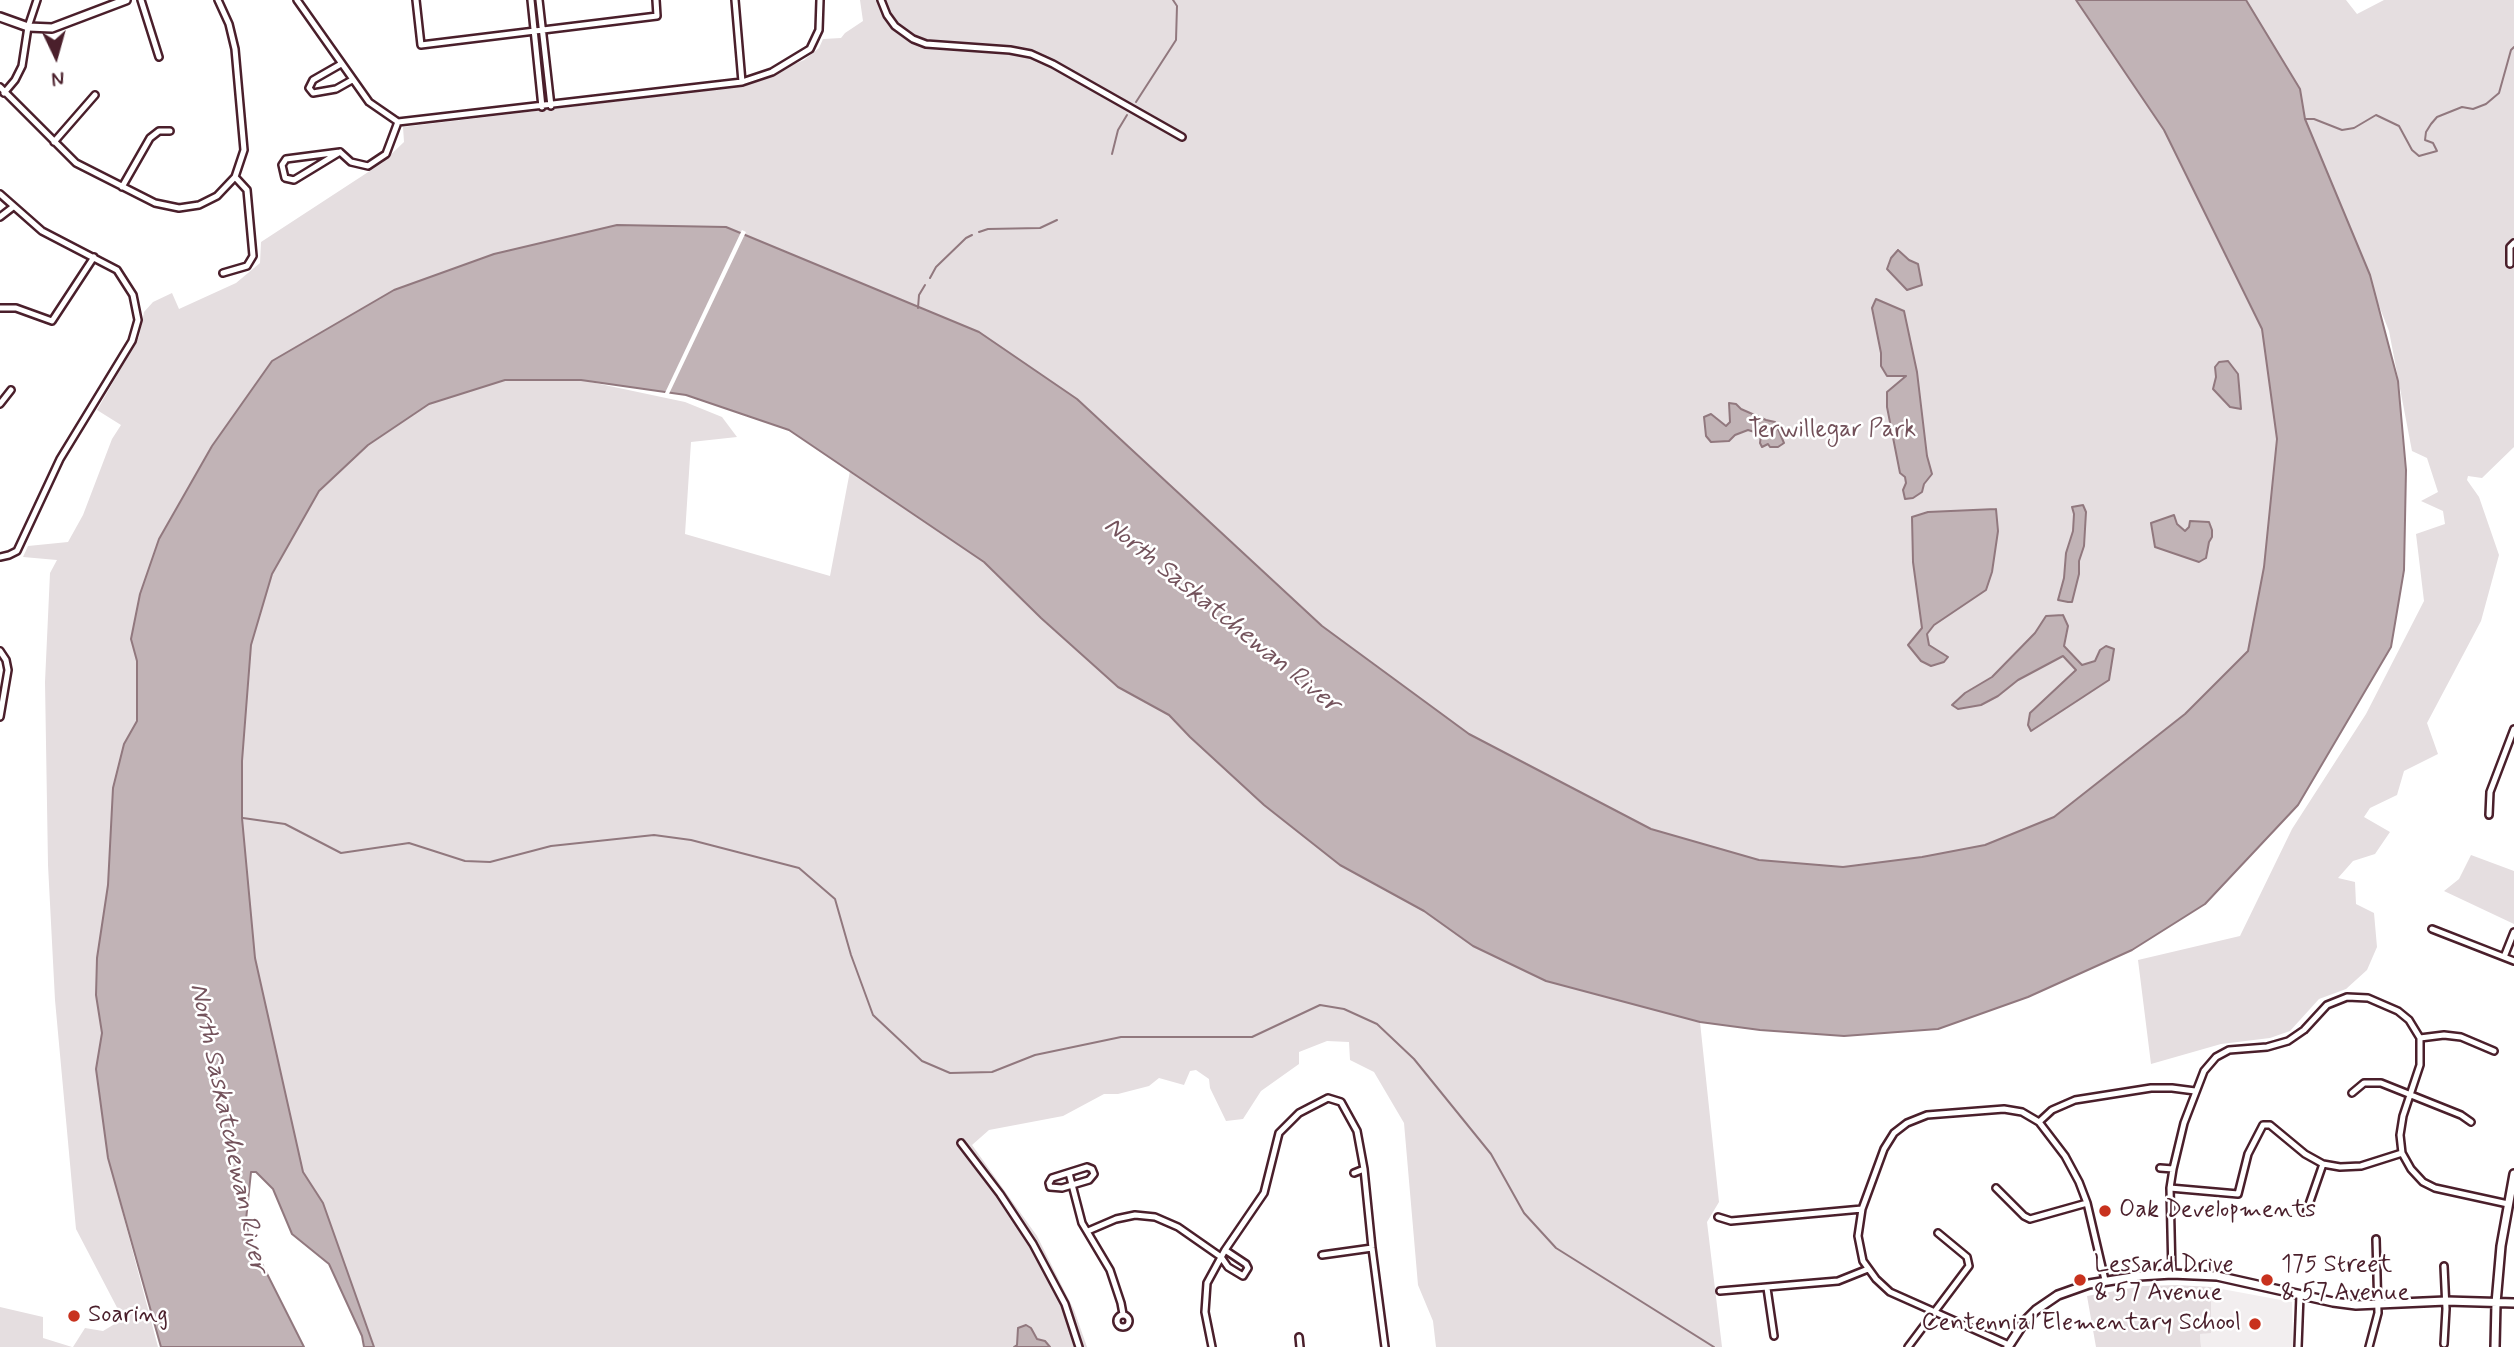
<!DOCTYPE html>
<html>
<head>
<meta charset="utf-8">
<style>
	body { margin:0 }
	#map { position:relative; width:2514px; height:1347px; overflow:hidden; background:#fff; font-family:Mynerve,sans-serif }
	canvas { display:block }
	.north { position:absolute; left:21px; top:21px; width:70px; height:70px; -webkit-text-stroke:5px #fff; paint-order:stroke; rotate:175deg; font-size:19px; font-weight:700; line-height:28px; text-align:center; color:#4a1f2b }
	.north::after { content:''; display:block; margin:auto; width:24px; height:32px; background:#4a1f2b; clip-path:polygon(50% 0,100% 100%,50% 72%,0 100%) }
</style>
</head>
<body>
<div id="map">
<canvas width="2514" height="1347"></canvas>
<div class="north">N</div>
</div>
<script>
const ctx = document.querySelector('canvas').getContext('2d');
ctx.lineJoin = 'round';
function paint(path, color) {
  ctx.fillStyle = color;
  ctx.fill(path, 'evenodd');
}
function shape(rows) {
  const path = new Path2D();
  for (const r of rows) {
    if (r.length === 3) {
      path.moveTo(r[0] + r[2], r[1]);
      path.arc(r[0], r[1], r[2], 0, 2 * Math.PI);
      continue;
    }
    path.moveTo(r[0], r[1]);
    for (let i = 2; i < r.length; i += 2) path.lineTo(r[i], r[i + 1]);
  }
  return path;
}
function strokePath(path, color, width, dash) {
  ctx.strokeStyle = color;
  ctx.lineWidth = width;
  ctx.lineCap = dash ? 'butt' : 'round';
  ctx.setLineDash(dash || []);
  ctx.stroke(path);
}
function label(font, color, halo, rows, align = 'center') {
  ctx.font = font + ' Mynerve,sans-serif';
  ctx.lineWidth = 5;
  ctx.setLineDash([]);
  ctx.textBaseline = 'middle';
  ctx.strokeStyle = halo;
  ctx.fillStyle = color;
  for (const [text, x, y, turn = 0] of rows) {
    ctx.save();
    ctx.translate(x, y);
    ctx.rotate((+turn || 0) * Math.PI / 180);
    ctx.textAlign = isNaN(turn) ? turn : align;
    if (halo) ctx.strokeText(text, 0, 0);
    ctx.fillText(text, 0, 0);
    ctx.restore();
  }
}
const built = shape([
	[2211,1287,2292,1302,2293,1347,2201,1347,2200,1334,2211,1332]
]);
const green = shape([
	[860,0,2076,0,2164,130,2262,329,2277,439,2264,567,2248,651,2185,714,2054,817,1985,845,1922,857,1843,867,1759,860,1651,829,1469,734,1322,626,1077,399,979,332,726,227,617,225,272,361,212,446,159,539,131,639,137,661,137,721,124,744,113,788,108,885,97,958,96,995,102,1033,96,1069,108,1158,158,1347,73,1347,85,1328,103,1331,123,1319,76,1229,55,1000,48,865,45,682,50,573,57,560,23,557,28,546,68,542,83,515,112,439,121,425,97,410,139,337,144,312,153,302,172,293,179,309,236,283,260,263,261,242,382,163,404,142,403,127,743,86,804,60,819,48,823,39,841,38,845,33,863,21],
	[2246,0,2346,0,2357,14,2384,0,2514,0,2514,447,2482,478,2468,476,2467,480,2479,497,2499,555,2481,621,2427,723,2438,754,2404,771,2397,795,2370,808,2364,817,2390,832,2375,854,2353,861,2338,878,2355,882,2356,904,2374,913,2377,947,2367,970,2346,989,2319,999,2290,1031,2270,1038,2221,1044,2151,1064,2138,960,2240,936,2292,829,2366,714,2424,601,2416,534,2445,524,2443,511,2421,501,2438,492,2427,458,2412,451,2389,331,2305,119,2300,89],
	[505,380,581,380,685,402,722,417,737,437,691,442,685,534,830,576,850,471,984,562,1041,618,1118,687,1169,715,1190,737,1264,805,1340,865,1424,911,1473,946,1546,981,1700,1022,1719,1202,1707,1222,1722,1347,1436,1347,1433,1321,1418,1285,1404,1123,1374,1072,1350,1060,1349,1042,1327,1041,1299,1052,1299,1064,1261,1091,1243,1119,1226,1121,1210,1088,1209,1079,1196,1070,1190,1071,1184,1085,1159,1078,1149,1086,1118,1094,1104,1094,1063,1116,989,1130,972,1145,1037,1236,1074,1310,1087,1347,374,1347,323,1203,303,1172,255,958,242,818,242,761,251,645,272,574,319,491,368,445,429,404],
	[2471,855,2514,871,2514,924,2444,891,2459,879],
	[2177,1285,2211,1287,2211,1333,2200,1334,2201,1347,2096,1347,2087,1296,2143,1286],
	[0,1307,43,1317,43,1338,72,1347,0,1347]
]);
const water = shape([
	[2076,0,2246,0,2300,89,2305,119,2370,275,2398,381,2406,470,2404,570,2391,647,2298,805,2205,904,2132,950,2028,997,1938,1029,1844,1036,1760,1030,1700,1022,1546,981,1473,946,1424,911,1340,865,1264,805,1190,737,1169,715,1118,687,1041,618,984,562,789,430,686,395,581,380,505,380,429,404,368,445,319,491,272,574,251,645,242,761,242,818,255,958,303,1172,323,1203,374,1347,364,1347,362,1336,329,1264,292,1234,273,1189,256,1172,251,1172,246,1220,249,1238,304,1347,161,1347,108,1158,96,1069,102,1033,96,995,97,958,108,885,113,788,124,744,137,721,137,661,131,639,140,594,159,539,212,446,272,361,394,290,494,254,617,225,726,227,979,332,1077,399,1322,626,1469,734,1651,829,1759,860,1843,867,1922,857,1985,845,2054,817,2185,714,2248,651,2264,567,2277,439,2262,329,2164,130,2076,0],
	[1898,250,1909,260,1918,264,1922,285,1907,290,1887,269,1891,258,1898,250],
	[1876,299,1904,311,1917,372,1927,456,1932,474,1924,484,1922,492,1913,498,1905,499,1903,490,1906,483,1905,477,1900,473,1887,407,1887,392,1906,376,1887,376,1881,366,1881,353,1872,308,1876,299],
	[2228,361,2238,374,2241,409,2230,407,2213,389,2216,377,2215,367,2219,362,2228,361],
	[1729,403,1736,404,1741,409,1766,420,1775,422,1784,443,1778,447,1770,447,1768,444,1762,447,1760,443,1761,434,1748,430,1735,435,1729,441,1711,442,1706,436,1704,417,1711,414,1726,426,1730,422,1729,403],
	[2083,505,2086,512,2084,546,2079,561,2079,574,2072,602,2068,602,2058,600,2064,578,2066,553,2073,531,2074,514,2072,507,2083,505],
	[1996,509,1998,531,1992,572,1986,590,1934,625,1927,634,1929,645,1948,657,1944,662,1931,666,1921,661,1908,645,1922,628,1913,562,1912,517,1928,512,1996,509],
	[2174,515,2177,524,2185,531,2189,527,2190,521,2209,522,2212,530,2212,537,2209,542,2206,558,2199,562,2155,547,2151,523,2174,515],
	[2063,615,2068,626,2064,646,2082,665,2095,661,2100,650,2106,646,2114,649,2109,680,2031,731,2028,725,2030,713,2076,670,2063,656,2018,680,1998,696,1981,705,1958,709,1952,705,1965,693,1992,677,2035,633,2046,616,2063,615],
	[1026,1325,1031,1328,1037,1339,1045,1341,1050,1347,1014,1347,1017,1345,1018,1328,1026,1325]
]);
const pier = shape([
	[742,230,746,232,668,396,664,395]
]);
const stream = shape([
	[1136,102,1176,40,1177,6,1173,0],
	[2305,119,2314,119,2342,130,2354,128,2376,115,2399,126,2412,150,2419,156,2437,151,2433,143,2425,140,2426,132,2431,124,2437,117,2462,107,2473,109,2486,104,2499,93,2511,50,2514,47],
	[1112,154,1118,130,1127,115],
	[979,232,988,229,1040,228,1057,220],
	[930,278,936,267,966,238,972,235],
	[918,308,919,295,925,285],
	[243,818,285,824,341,853,409,843,465,861,490,862,551,846,654,835,691,840,799,868,835,899,851,955,873,1015,922,1061,950,1073,992,1072,1035,1055,1121,1037,1252,1037,1320,1005,1344,1009,1377,1024,1414,1059,1491,1154,1524,1213,1556,1248,1714,1347]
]);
const street = shape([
	[141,0,159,57],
	[218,0,229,24,235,49,244,150,235,177,247,190,253,256,247,266,223,273],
	[297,0,369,102,398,122,742,82,772,72,810,49,819,30,820,0],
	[416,0,421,45,657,16,656,0],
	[531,0,542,107],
	[539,0,551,106],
	[735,0,742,82],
	[881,0,887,15,895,26,913,39,926,44,1010,50,1031,54,1053,64,1182,137],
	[341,64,313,80,309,88,313,93,336,89,352,80],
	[0,87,76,163,155,203,179,208,199,205,217,196,235,177],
	[4,93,15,80,22,66,28,27,37,0],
	[54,142,95,95],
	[340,152,294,180,285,178,282,165,286,159,340,152,351,162,368,166,386,154,398,122],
	[122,187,150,138,159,131,170,131],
	[0,194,42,231,117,270,133,295,138,320,132,341,60,459,17,551,9,555,0,557],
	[0,217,13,207],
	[2510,264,2510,247,2514,243],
	[0,308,16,308,52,321,94,257],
	[0,404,11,390],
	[0,651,6,660,8,670,0,717],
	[2489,815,2490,792,2514,729],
	[2432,929,2514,961],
	[2504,957,2514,932],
	[2420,1038,2444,1035,2461,1037,2494,1051],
	[2352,1093,2364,1083,2381,1083,2461,1115,2471,1122],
	[2039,1122,2052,1110,2075,1100,2151,1088,2172,1088,2195,1091],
	[961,1143,1000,1194,1033,1244,1065,1304,1079,1347],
	[1087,1167,1092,1169,1094,1174,1089,1180,1062,1188,1050,1187,1049,1183,1052,1178,1087,1167],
	[2160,1168,2173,1169],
	[1069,1173,1082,1223,1110,1270,1121,1303,1123,1314],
	[1354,1173,1364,1169],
	[1996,1188,2024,1216,2030,1219,2087,1203],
	[2170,1188,2238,1194,2248,1154,2263,1125,2270,1125,2305,1154,2323,1164,2340,1167,2361,1166,2402,1153],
	[2306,1213,2323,1164],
	[1718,1217,1731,1221,1862,1209],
	[1088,1231,1116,1219,1135,1215,1155,1217,1178,1227,1221,1257,1228,1267,1243,1276,1248,1268,1246,1264,1225,1250],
	[1322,1255,1372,1248],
	[2172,1274,2170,1188,2173,1169,2184,1123,2204,1071,2216,1057,2229,1050,2267,1047,2288,1041,2304,1030,2327,1005,2347,997,2368,998,2398,1011,2409,1020,2420,1038,2420,1065,2403,1116,2400,1135,2402,1153,2411,1169,2423,1182,2435,1188,2508,1204],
	[1767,1288,1774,1336],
	[1720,1291,1838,1281,1868,1269],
	[1123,1321,6],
	[1299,1337,1300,1347],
	[2444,1344,2446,1309,2444,1266],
	[2009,1345,1890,1292,1876,1279,1863,1261,1858,1236,1862,1209,1884,1149,1894,1133,1907,1123,1927,1115,2004,1109,2022,1112,2039,1122,2065,1156,2079,1182,2087,1203,2105,1280],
	[1212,1347,1205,1312,1207,1283,1225,1250,1264,1193,1279,1133,1299,1113,1328,1098,1341,1102,1357,1131,1364,1169,1372,1248,1385,1347],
	[1908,1347,1969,1266,1967,1257,1938,1233],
	[2298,1347,2300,1295],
	[2369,1347,2378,1313,2376,1239]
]);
const secondary = shape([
	[0,17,28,27,52,28,126,0],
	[2008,1347,2025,1321,2036,1310,2058,1295,2089,1284,2139,1276,2172,1274,2217,1276,2333,1302,2356,1305,2446,1301,2514,1303],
	[2495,1347,2496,1303,2501,1246,2514,1174]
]);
const markers = [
	[2105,1211,7,"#c8321e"],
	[2080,1280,7,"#c8321e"],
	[2267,1280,7,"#c8321e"],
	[74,1316,7,"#c8321e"],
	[2255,1324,7,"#c8321e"]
];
const parkNames = [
	["Terwillegar Park",1832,431]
];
const poiNames = [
	["Oak Developments",2119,1211],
	["Lessard Drive",2094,1266],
	["& 57 Avenue",2094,1294],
	["175 Street",2281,1266],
	["& 57 Avenue",2281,1294],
	["Soaring",88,1316],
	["Centennial Elementary School",2241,1324,"right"]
];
const waterNames = [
	["North Saskatchewan River",1221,616,39],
	["North Saskatchewan River",227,1128,78]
];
paint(built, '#f2eeef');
paint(green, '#e5dee0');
paint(water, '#c1b3b6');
strokePath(water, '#91787e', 2);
paint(pier, '#fff');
strokePath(stream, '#91787e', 2);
strokePath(street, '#4a1f2b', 10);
strokePath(secondary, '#4a1f2b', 12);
strokePath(street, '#fff', 5);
strokePath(secondary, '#fff', 7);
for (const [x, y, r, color] of markers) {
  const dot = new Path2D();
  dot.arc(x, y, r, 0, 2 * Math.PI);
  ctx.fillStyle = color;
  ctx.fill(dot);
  strokePath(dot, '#fff', 2.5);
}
label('24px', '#714f58', '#fff', parkNames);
label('24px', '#4a1f2b', '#fff', poiNames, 'left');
label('italic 26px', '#74535c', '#fff', waterNames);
</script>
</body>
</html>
